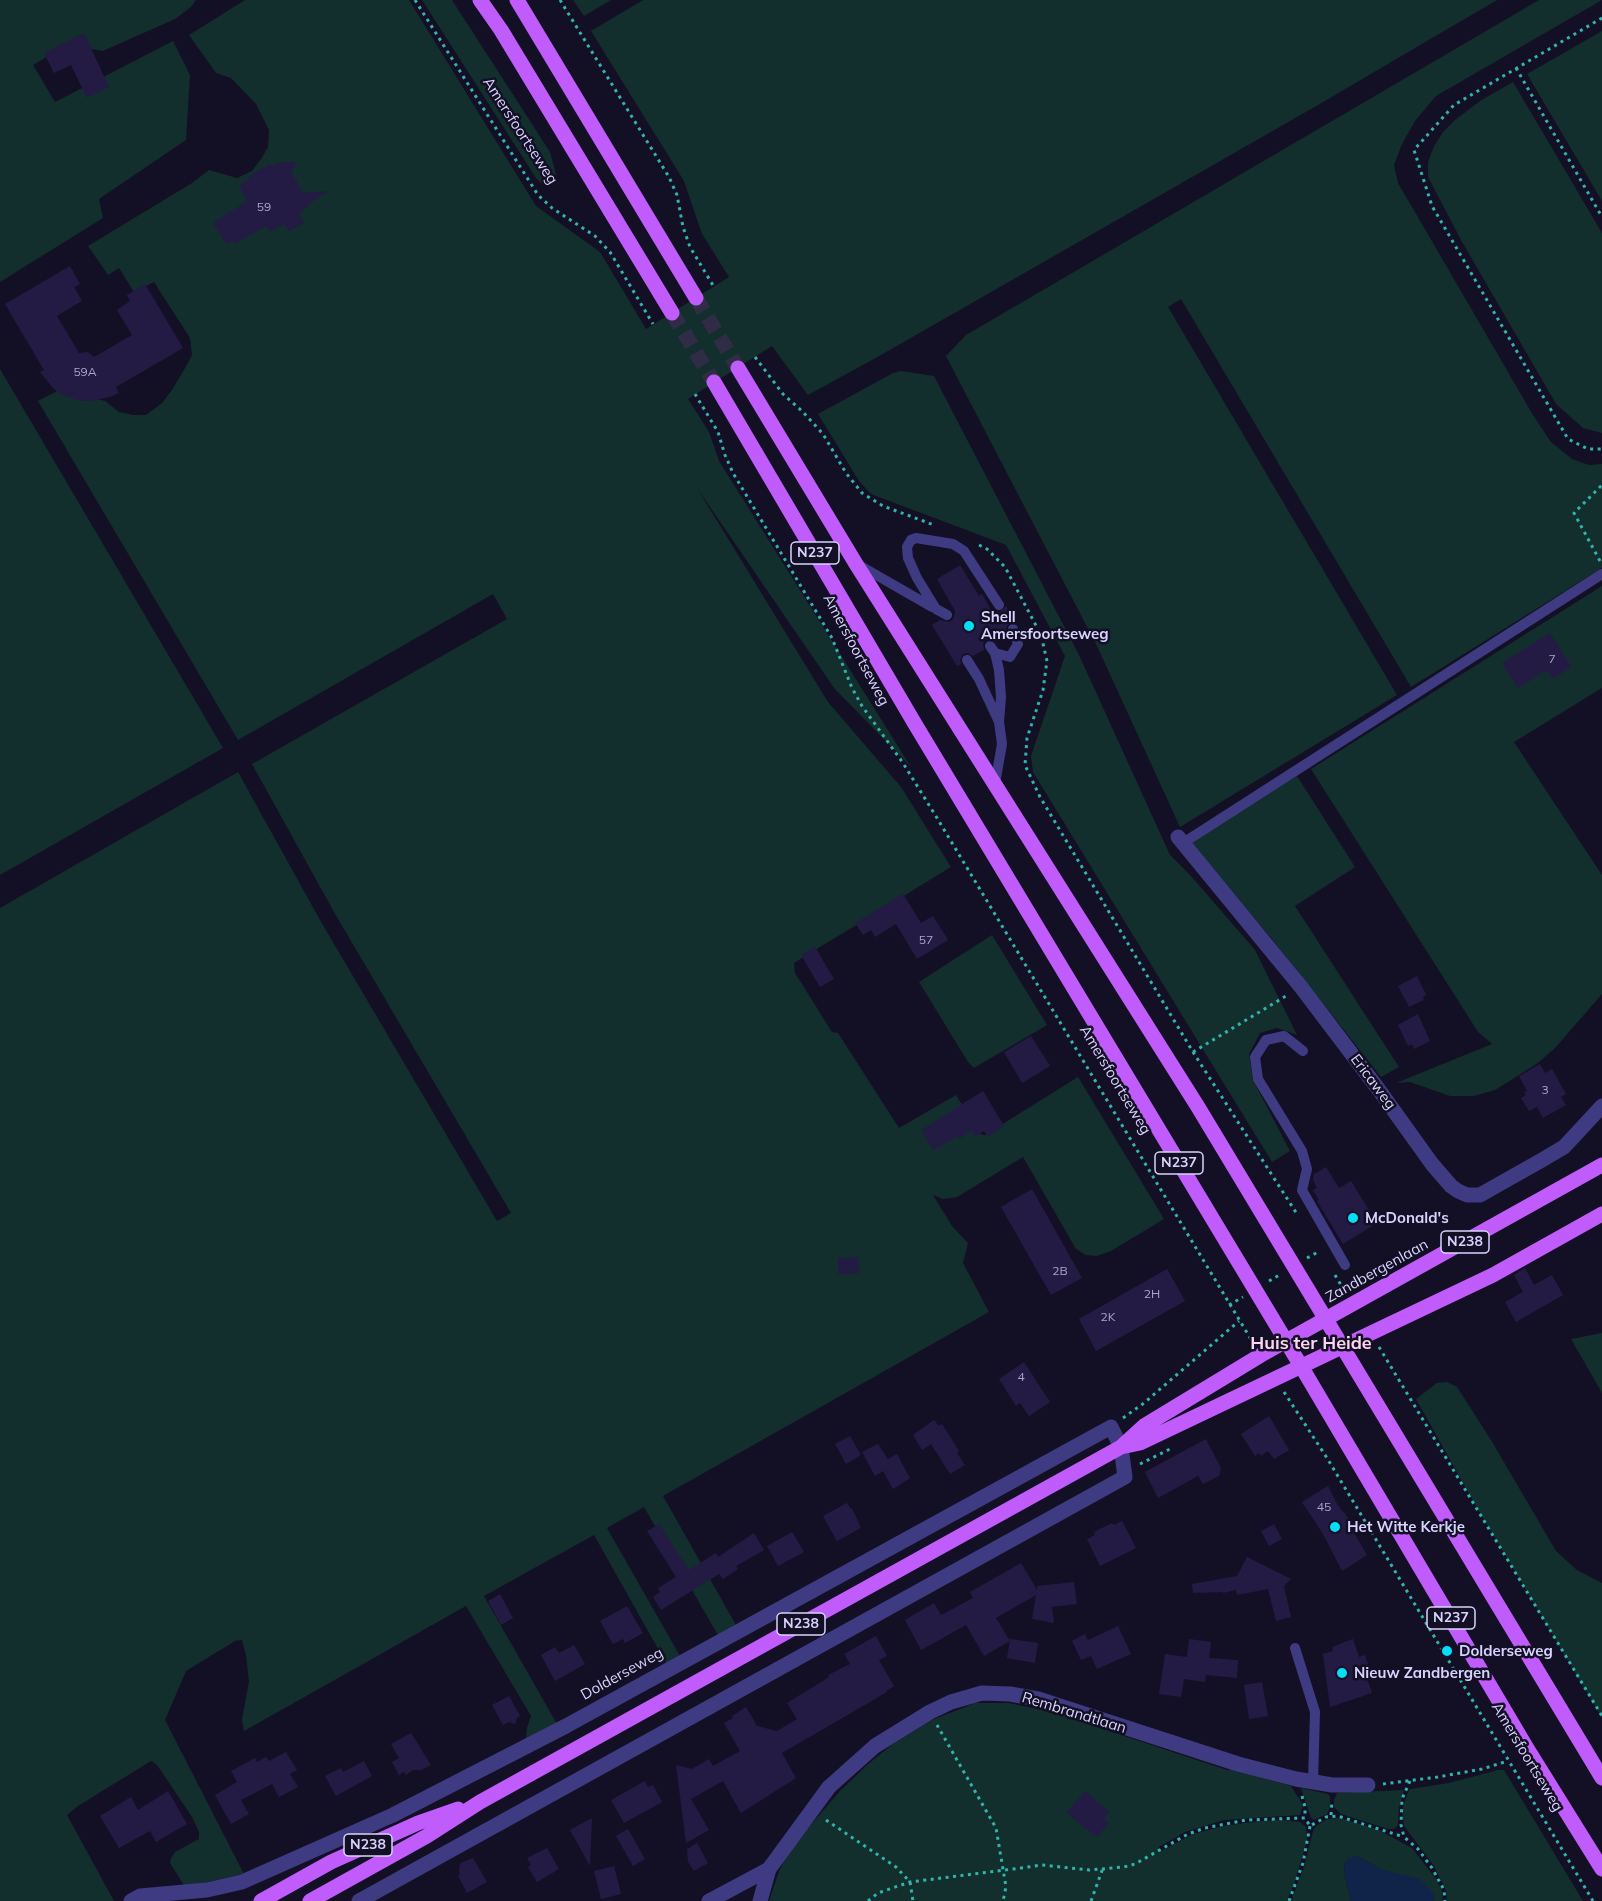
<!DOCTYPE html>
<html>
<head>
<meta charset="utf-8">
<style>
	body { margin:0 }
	canvas { display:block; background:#130f24 }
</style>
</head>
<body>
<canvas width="1602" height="1901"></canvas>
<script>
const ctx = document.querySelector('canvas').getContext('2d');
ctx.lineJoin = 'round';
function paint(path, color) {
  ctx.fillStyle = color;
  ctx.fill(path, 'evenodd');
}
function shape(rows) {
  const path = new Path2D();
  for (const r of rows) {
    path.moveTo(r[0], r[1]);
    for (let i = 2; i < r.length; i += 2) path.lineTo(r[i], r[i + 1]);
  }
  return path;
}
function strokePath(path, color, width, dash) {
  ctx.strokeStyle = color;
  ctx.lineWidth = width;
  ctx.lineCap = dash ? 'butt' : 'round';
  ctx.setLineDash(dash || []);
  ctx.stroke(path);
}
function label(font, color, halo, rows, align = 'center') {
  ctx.font = font + ' Mulish,sans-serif';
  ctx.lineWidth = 5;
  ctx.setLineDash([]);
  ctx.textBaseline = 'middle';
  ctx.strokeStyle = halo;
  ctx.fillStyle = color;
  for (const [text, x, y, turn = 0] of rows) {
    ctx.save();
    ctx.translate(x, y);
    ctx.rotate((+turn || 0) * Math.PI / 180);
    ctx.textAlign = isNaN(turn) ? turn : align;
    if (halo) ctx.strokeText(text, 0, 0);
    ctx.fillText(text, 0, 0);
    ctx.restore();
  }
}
const green = shape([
	[0,0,196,0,191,7,175,19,103,51,77,46,71,43,33,65,55,102,173,41,190,75,186,140,99,199,103,218,0,282],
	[245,0,409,0,536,206,600,252,646,329,729,277,702,234,684,181,591,31,643,0,1497,0,1318,105,881,355,808,395,772,346,688,399,709,432,719,461,911,767,834,688,697,488,828,702,901,787,951,867,794,963,795,973,832,1032,838,1033,899,1128,956,1095,980,1134,985,1135,1078,1077,1164,1219,1111,1251,1097,1256,1086,1255,1076,1249,1023,1157,957,1197,943,1199,933,1195,952,1226,968,1243,963,1263,989,1312,663,1496,736,1625,718,1635,644,1507,607,1528,680,1656,666,1663,594,1535,484,1596,557,1724,526,1740,527,1728,531,1716,466,1606,244,1731,242,1720,249,1681,246,1656,242,1640,235,1641,186,1671,165,1720,244,1874,185,1887,170,1863,171,1858,175,1852,199,1839,199,1832,192,1817,157,1765,151,1761,78,1806,67,1815,114,1901,0,1901,0,908,238,772,320,920,497,1221,511,1213,334,912,252,764,507,619,493,594,238,740,38,401,59,390,105,401,119,412,133,415,146,415,162,403,172,390,188,363,192,355,190,338,154,282,134,292,119,268,108,275,88,246,192,183,209,170,237,178,252,171,261,159,268,147,269,130,256,104,231,78,216,73,189,35],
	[422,0,452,0,550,152,556,174,554,182,548,186,542,184,536,178],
	[573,0,611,0,584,16],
	[1539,0,1602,0,1436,96,1415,121,1402,144,1394,165,1398,183,1533,415,1551,442,1572,459,1589,465,1602,464,1602,568,1411,687,1181,299,1168,307,1397,695,1180,827,1097,646,946,356,966,335],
	[1602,31,1602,201,1527,74],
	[1513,82,1602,233,1602,433,1583,428,1556,404,1461,240,1428,177,1428,162,1434,146,1443,132,1455,120,1480,101],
	[0,369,223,748,0,875],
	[901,371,934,376,1079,655,1170,855,1191,876,1255,950,1297,1035,1277,1028,1260,1033,1249,1054,1253,1080,1290,1151,1272,1162,1033,772,1031,756,1065,656,1006,545,871,494,859,481,818,414,893,373],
	[1602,586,1602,688,1514,742,1602,875,1602,994,1556,1047,1538,1063,1495,1090,1474,1096,1450,1096,1410,1082,1396,1083,1492,1044,1478,1032,1311,769],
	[1297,776,1355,867,1295,906,1399,1067,1381,1077,1272,939,1192,844,1194,839],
	[992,935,1047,1025,974,1068,968,1062,919,982],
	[1602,1333,1602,1393,1571,1339],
	[1447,1382,1457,1387,1491,1440,1556,1551,1577,1570,1602,1583,1602,1718,1476,1506,1416,1399,1437,1383],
	[975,1703,1009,1703,1052,1712,1227,1770,1234,1770,1291,1786,1303,1805,1300,1815,1224,1820,1185,1832,1159,1847,1159,1852,1193,1834,1223,1826,1260,1821,1285,1820,1300,1822,1306,1827,1307,1841,1294,1884,1287,1901,769,1901,779,1871,791,1848,839,1792,867,1765,893,1744,932,1720],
	[1498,1770,1504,1770,1583,1901,1447,1901,1446,1891,1434,1866,1404,1826,1402,1812,1407,1794,1410,1789,1449,1783],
	[1301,1788,1328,1794,1330,1797,1330,1807,1327,1814,1314,1820,1311,1818],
	[1404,1790,1399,1808,1398,1825,1394,1829,1388,1829,1341,1814,1334,1807,1334,1800,1337,1793],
	[1339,1818,1377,1829,1412,1848,1436,1879,1442,1891,1443,1901,1434,1901,1434,1898,1357,1856,1344,1864,1345,1876,1351,1901,1291,1901,1304,1867,1313,1831,1316,1826,1327,1819]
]);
const water = shape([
	[1357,1856,1383,1870,1420,1879,1433,1893,1434,1901,1351,1901,1345,1877,1344,1864,1348,1858]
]);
const building = shape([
	[84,33,109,87,87,98,71,65,54,73,44,53],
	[281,162,297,162,291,172,303,193,329,191,307,205,308,207,299,213,304,223,289,231,284,224,270,232,267,226,235,244,233,241,226,244,213,223,247,201,239,186,250,179,248,177,270,164,272,166],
	[70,266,80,284,74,287,82,301,57,316,79,353,87,352,94,357,132,335,117,310,130,301,127,295,145,284,183,348,116,387,119,393,110,397,91,401,80,401,61,394,53,388,40,372,44,370,5,304],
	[960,565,979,596,982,594,991,610,1000,612,1006,606,1016,622,1008,624,1006,628,1007,635,996,642,990,639,985,640,983,643,984,650,973,656,967,653,963,654,960,660,961,664,957,666,932,625,940,620,950,622,954,618,955,611,937,579],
	[1550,633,1571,667,1553,679,1547,670,1518,688,1502,663],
	[903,894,921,923,933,916,948,940,917,959,896,924,875,937,871,930,863,935,855,923],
	[815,947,834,979,820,987,801,955],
	[1417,976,1426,995,1423,997,1424,1000,1409,1007,1398,986],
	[1418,1014,1430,1041,1414,1049,1412,1044,1408,1046,1398,1025],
	[1031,1036,1050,1066,1022,1083,1004,1052],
	[1540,1064,1545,1073,1552,1069,1566,1094,1561,1097,1566,1105,1543,1118,1537,1107,1529,1111,1521,1098,1526,1095,1524,1092,1527,1091,1519,1076],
	[983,1091,1004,1126,988,1137,984,1131,976,1136,971,1131,959,1139,958,1136,933,1150,921,1130],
	[1326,1167,1339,1188,1351,1181,1377,1223,1343,1244,1317,1201,1319,1200,1313,1190,1317,1188,1313,1180,1314,1174],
	[1032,1189,1082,1278,1051,1295,1001,1207],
	[859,1257,859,1273,838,1274,838,1258],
	[1525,1268,1534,1285,1552,1275,1563,1295,1516,1322,1505,1302,1523,1292,1514,1275],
	[1167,1269,1185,1301,1096,1351,1079,1319],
	[1024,1362,1050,1402,1029,1416,1020,1403,1016,1406,999,1379],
	[1269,1416,1289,1450,1274,1459,1268,1451,1261,1456,1259,1453,1255,1456,1241,1434],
	[934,1420,939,1426,942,1424,959,1451,957,1453,965,1465,950,1474,931,1444,922,1450,913,1435],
	[850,1436,861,1455,846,1464,835,1444],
	[1206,1439,1221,1468,1219,1476,1203,1484,1198,1476,1158,1498,1145,1472],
	[878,1444,888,1459,897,1454,910,1478,893,1489,883,1471,875,1476,862,1452],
	[1328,1486,1337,1504,1352,1523,1349,1524,1367,1555,1342,1571,1323,1534,1302,1502],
	[847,1503,851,1509,852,1508,861,1528,837,1541,823,1516],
	[1122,1521,1136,1548,1100,1566,1087,1539,1095,1535,1094,1532,1112,1523,1114,1525],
	[659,1524,689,1570,716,1553,718,1557,754,1533,764,1550,736,1566,738,1569,723,1579,719,1574,661,1610,653,1597,660,1592,658,1588,676,1577,647,1531],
	[1274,1524,1282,1539,1269,1546,1261,1531],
	[792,1532,804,1552,778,1566,767,1546],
	[1247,1557,1291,1579,1284,1586,1291,1617,1276,1621,1268,1589,1237,1595,1236,1590,1223,1593,1223,1592,1193,1593,1192,1584,1237,1576],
	[1021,1563,1037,1590,1037,1586,1074,1582,1077,1604,1052,1607,1054,1623,1032,1619,1036,1595,996,1618,1010,1641,984,1656,966,1625,921,1650,905,1620,934,1603,941,1615,973,1598,970,1592],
	[500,1594,513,1618,501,1625,488,1601],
	[627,1606,643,1633,625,1643,623,1639,613,1644,600,1621],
	[1118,1626,1131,1654,1097,1669,1091,1656,1081,1660,1072,1641,1085,1634,1088,1640],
	[876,1636,887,1656,879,1660,894,1686,886,1691,887,1692,782,1753,796,1778,741,1813,723,1781,691,1799,709,1830,686,1843,676,1765,692,1769,709,1759,713,1766,740,1751,724,1723,733,1718,732,1716,746,1707,757,1726,777,1731,797,1719,787,1703,829,1677,828,1675,850,1664,844,1654],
	[1010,1639,1038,1643,1035,1663,1007,1658],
	[1189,1639,1211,1642,1209,1658,1238,1660,1237,1678,1206,1675,1205,1682,1184,1679,1181,1697,1159,1694,1165,1654,1187,1657],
	[1353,1639,1359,1657,1365,1655,1371,1673,1366,1675,1372,1693,1330,1707,1323,1654,1333,1651,1332,1647],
	[574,1645,585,1664,555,1681,541,1655,555,1647,559,1653],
	[1262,1682,1268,1716,1249,1719,1244,1685],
	[509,1696,520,1716,517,1718,515,1724,509,1722,503,1725,492,1705],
	[411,1733,431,1765,421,1770,413,1770,406,1775,404,1772,399,1775,392,1762,399,1758,391,1744],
	[286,1752,297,1770,290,1774,298,1787,279,1797,272,1784,241,1800,249,1814,231,1824,215,1795,237,1782,231,1771,255,1758,257,1762,266,1757,269,1761],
	[364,1761,372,1776,336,1796,325,1776,341,1768,343,1772],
	[645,1781,648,1787,653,1785,662,1802,624,1823,611,1800],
	[168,1791,187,1824,156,1842,150,1831,119,1848,100,1816,131,1797,138,1810],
	[1085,1791,1110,1812,1104,1819,1109,1823,1097,1837,1066,1813],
	[592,1818,590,1866,570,1830],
	[628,1829,645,1859,633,1866,616,1836],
	[697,1843,708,1863,694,1871,688,1862,687,1849],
	[547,1848,559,1869,537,1882,528,1867,531,1865,527,1858],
	[473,1858,487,1882,467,1893,458,1876,460,1874,459,1871,460,1863],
	[614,1866,621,1894,601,1899,594,1871]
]);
const primaryTunnel = shape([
	[696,298,738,368],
	[672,313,714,382]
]);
const path = shape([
	[415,0,538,195,552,208,595,236,610,252,653,324],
	[560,0,669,177,677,195,683,227,690,247,714,287],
	[1602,18,1454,105,1414,150,1432,206,1568,439,1588,449,1602,449],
	[1516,68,1602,217],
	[755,357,783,394,802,411,823,434,846,473,862,493,883,506,934,525],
	[695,394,718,432,725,455,733,473,832,638,852,688,862,706,903,763,937,818,1252,1341],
	[979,545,987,549,1005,567,1041,635,1047,661,1043,690,1027,738,1025,765,1040,797,1193,1052,1297,1214],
	[1600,561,1574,513,1602,485],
	[1193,1052,1286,996],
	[1307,1258,1320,1251],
	[1335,1275,1344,1290],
	[1269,1281,1281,1274],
	[1229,1305,1243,1297],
	[1379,1347,1602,1716],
	[1284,1392,1327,1458,1593,1901],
	[1123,1418,1144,1403,1239,1321],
	[1140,1464,1172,1448],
	[937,1725,996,1828,1006,1887,1003,1901],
	[1410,1781,1402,1799,1401,1825,1404,1837,1418,1849,1432,1868,1444,1890,1445,1901],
	[1383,1784,1438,1777,1482,1769,1508,1761],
	[1302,1796,1305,1807,1305,1818],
	[1331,1815,1332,1801],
	[826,1820,896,1867,910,1882,913,1901],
	[868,1901,878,1893,910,1882,1021,1868,1042,1865,1089,1870,1124,1867,1135,1864,1188,1834,1205,1828,1246,1820,1305,1818,1310,1826,1326,1817,1338,1816,1404,1837],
	[1091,1901,1103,1868],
	[1289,1901,1303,1863,1310,1826]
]);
const lane = shape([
	[857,564,932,607],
	[947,615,936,609,917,578,908,558,907,547,911,540,916,538,953,544,964,551,999,605],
	[990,646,995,653,999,670,1001,697,999,722],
	[995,653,1010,657,1018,644,1013,629],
	[967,660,979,679,999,722,1002,744,995,784],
	[1183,843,1602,574],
	[1303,1051,1284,1036,1266,1040,1255,1057,1258,1079,1302,1151,1307,1169,1302,1190,1345,1265],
	[1295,1648,1315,1712,1313,1782]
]);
const street = shape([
	[1178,837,1301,987,1379,1090,1432,1164,1451,1186,1458,1191,1467,1195,1480,1195,1542,1160,1564,1147,1602,1106],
	[131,1901,140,1896,207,1890,242,1882,393,1815,566,1726,1111,1427,1121,1447,1125,1477,359,1901],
	[709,1901,769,1869,829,1787,875,1746,930,1712,951,1702,982,1693,1010,1694,1038,1699,1238,1764,1296,1779,1332,1785,1368,1785],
	[760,1901,769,1869]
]);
const primary = shape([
	[480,0,501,30,672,313],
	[517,0,696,298],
	[738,368,856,564,1198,1107,1602,1778],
	[714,382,915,724,1301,1366,1528,1750,1602,1869],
	[1121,1447,1140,1443,1493,1275,1602,1214],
	[261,1901,331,1862,418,1823,458,1809],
	[310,1901,427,1836,480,1802,1121,1447,1144,1426,1261,1355,1602,1165]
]);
const markers = [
	[969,626,6,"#05def8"],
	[1353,1218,6,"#05def8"],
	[1335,1527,6,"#05def8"],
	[1447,1651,6,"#05def8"],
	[1342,1673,6,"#05def8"]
];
const numberNames = [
	["59",264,207],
	["59A",85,372],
	["7",1552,659],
	["57",926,940],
	["3",1545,1090],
	["2B",1060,1271],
	["2H",1152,1294],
	["2K",1108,1317],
	["4",1021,1377],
	["45",1324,1507]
];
const shields = [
	[815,553,48],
	[1179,1163,48],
	[1465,1242,48],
	[1451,1618,48],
	[801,1624,48],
	[368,1845,48]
];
const shieldNames = [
	["N237",815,553],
	["N237",1179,1163],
	["N238",1465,1242],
	["N237",1451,1618],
	["N238",801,1624],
	["N238",368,1845]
];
const streetNames = [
	["Amersfoortseweg",520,131,57],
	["Amersfoortseweg",856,650,62],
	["Amersfoortseweg",1115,1080,59],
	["Ericaweg",1373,1082,53],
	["Zandbergenlaan",1377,1271,-29],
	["Dolderseweg",622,1674,-29],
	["Rembrandtlaan",1074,1713,17],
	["Amersfoortseweg",1527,1757,59]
];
const poiNames = [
	["Shell",981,617],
	["Amersfoortseweg",981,634],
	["McDonald's",1365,1218],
	["Het Witte Kerkje",1347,1527],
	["Dolderseweg",1459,1651],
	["Nieuw Zandbergen",1354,1673]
];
const quarterNames = [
	["Huis ter Heide",1311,1344]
];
paint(green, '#122e2d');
paint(water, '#0f2448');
paint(building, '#241b45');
strokePath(primaryTunnel, '#312c45', 15, [15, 8]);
strokePath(path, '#31b4ad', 3, [3, 4.5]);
strokePath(lane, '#3e3b82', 10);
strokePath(street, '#3e3b82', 15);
strokePath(primary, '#c15cfc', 15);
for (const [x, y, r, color] of markers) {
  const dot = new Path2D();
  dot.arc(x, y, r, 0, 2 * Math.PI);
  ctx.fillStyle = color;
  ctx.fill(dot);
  strokePath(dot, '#130f24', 2);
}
label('12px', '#aba5d0', null, numberNames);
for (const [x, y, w] of shields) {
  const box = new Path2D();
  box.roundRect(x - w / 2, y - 11, w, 22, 4.5);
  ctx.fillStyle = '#130f24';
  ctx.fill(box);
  strokePath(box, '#d8d3fe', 1.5);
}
label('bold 14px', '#d8d3fe', null, shieldNames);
label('15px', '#d8d3fe', '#130f24', streetNames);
label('bold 15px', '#d8d3fe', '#130f24', poiNames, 'left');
label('bold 18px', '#fed5ef', '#130f24', quarterNames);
</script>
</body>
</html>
